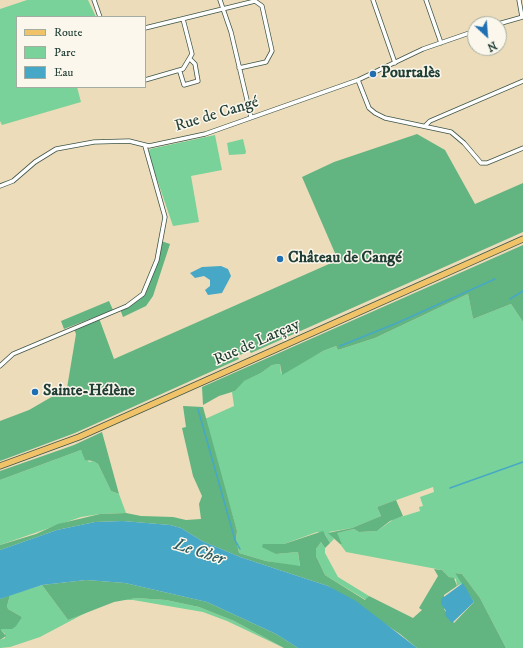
<!DOCTYPE html>
<html>
<head>
<meta charset="utf-8">
<style>
	body { margin:0 }
	#map { position:relative; width:523px; height:648px; overflow:hidden; background:#eddcba; font-family:"IM FELL DW Pica",serif }
	canvas { display:block }
	.legend { position:absolute; left:16px; top:16px; width:130px; height:72px; box-sizing:border-box; background:#fbf7ec; border:1px solid #a3ada2; margin:0; padding:5px 7px; list-style:none; font-size:12px; color:#1f3d34 }
	.legend li { display:flex; align-items:center; gap:8px; height:20px }
	.legend b { width:20px; border:1px solid #a3ada2 }
	.north { position:absolute; left:467px; top:16px; width:40px; height:40px; box-sizing:border-box; background:#fbf7ec; border:1px solid #a3ada2; border-radius:50%; rotate:154deg; font-size:11px; font-weight:700; line-height:16px; text-align:center; color:#1f3d34 }
	.north::after { content:''; display:block; margin:auto; width:14px; height:18px; background:#1f6fb2; clip-path:polygon(50% 0,100% 100%,50% 72%,0 100%) }
</style>
</head>
<body>
<div id="map">
<canvas width="523" height="648"></canvas>
<ul class="legend">
<li><b style="height:5px;background:#f1c369"></b>Route</li>
<li><b style="height:11px;background:#78d299"></b>Parc</li>
<li><b style="height:11px;background:#46a8c6"></b>Eau</li>
</ul>
<div class="north">N</div>
</div>
<script>
const ctx = document.querySelector('canvas').getContext('2d');
ctx.lineJoin = 'round';
function paint(path, color) {
  ctx.fillStyle = color;
  ctx.fill(path, 'evenodd');
}
function shape(rows) {
  const path = new Path2D();
  for (const r of rows) {
    path.moveTo(r[0], r[1]);
    for (let i = 2; i < r.length; i += 2) path.lineTo(r[i], r[i + 1]);
  }
  return path;
}
function strokePath(path, color, width, dash) {
  ctx.strokeStyle = color;
  ctx.lineWidth = width;
  ctx.lineCap = dash ? 'butt' : 'round';
  ctx.setLineDash(dash || []);
  ctx.stroke(path);
}
function label(font, color, halo, rows, align = 'center') {
  ctx.font = font + ' "IM FELL DW Pica",serif';
  ctx.lineWidth = 3;
  ctx.setLineDash([]);
  ctx.textBaseline = 'middle';
  ctx.strokeStyle = halo;
  ctx.fillStyle = color;
  for (const [text, x, y, turn = 0] of rows) {
    ctx.save();
    ctx.translate(x, y);
    ctx.rotate((+turn || 0) * Math.PI / 180);
    ctx.textAlign = isNaN(turn) ? turn : align;
    if (halo) ctx.strokeText(text, 0, 0);
    ctx.fillText(text, 0, 0);
    ctx.restore();
  }
}
const green = shape([
	[27,0,88,0,96,17,17,17,17,87,77,87,81,102,2,125,0,121,0,9],
	[215,135,222,170,191,176,199,222,173,226,148,153,150,149],
	[243,139,246,152,245,154,229,155,227,143],
	[468,294,473,319,511,304,523,322,523,648,506,648,480,598,462,574,455,573,463,583,457,586,456,579,449,577,442,570,346,552,340,544,342,544,336,533,354,529,359,532,377,531,394,519,420,511,419,507,423,506,420,497,434,492,433,487,377,507,381,516,374,519,352,528,329,532,334,539,330,543,325,534,317,532,284,544,263,544,276,554,298,552,300,567,266,561,239,553,236,539,237,531,205,419,234,406,232,392,235,391,243,381,261,373,272,365,280,364,281,374,323,351,336,346,338,350,375,338],
	[81,450,89,462,93,461,98,464,111,491,119,494,126,513,100,514,81,517,0,545,0,480],
	[321,542,325,548,325,553,338,577,369,596,366,600,325,575,316,556,316,549],
	[42,585,68,620,91,610,40,637,10,647,0,648,0,640,5,638,5,634,1,630,2,629,9,629,22,617,8,609,7,606,10,595],
	[136,598,166,600,199,607,234,621,284,648,227,621,203,612,133,600,123,600]
]);
const forest = shape([
	[417,134,445,150,475,204,523,183,523,232,251,353,249,350,246,351,245,353,237,356,239,359,75,433,0,461,0,421,29,410,67,388,76,334,74,329,99,318,114,359,338,260,302,177,334,162],
	[161,241,170,244,153,296,146,306,123,317,120,309,143,294,153,271],
	[523,245,523,322,511,304,473,319,468,294,375,338,338,350,336,346,323,351,282,375,280,364,272,365,261,373,244,381,235,391,219,396,203,405,202,387],
	[109,301,113,310,64,329,61,321],
	[183,406,203,407,237,531,236,539,239,553,266,561,300,566,298,552,276,554,262,547,263,544,284,544,323,531,330,543,325,548,321,542,316,549,316,556,325,575,365,600,369,596,413,618,422,610,419,608,438,576,434,569,442,570,449,577,454,578,457,586,444,595,444,609,454,623,474,602,455,573,462,574,480,598,506,648,417,648,400,634,328,586,240,557,202,541,181,528,170,525,123,521,95,522,57,530,0,550,0,545,36,534,58,524,100,514,126,513,141,516,173,517,186,520,201,519,199,504,202,496,193,476,182,428,186,427],
	[102,432,119,494,111,491,98,464,93,461,85,460,81,450,0,480,0,471,74,445],
	[396,500,403,516,390,521,377,531,359,532,354,529,337,533,342,544,340,544,328,533,352,528,381,516,377,507],
	[86,580,125,583,207,602,276,634,298,648,284,648,234,621,199,607,166,600,136,598,114,602,68,620,42,585],
	[10,595,7,606,8,609,22,617,16,626,12,629,2,629,1,630,6,636,0,640,0,599]
]);
const water = shape([
	[221,266,228,269,231,276,222,293,208,295,205,290,210,286,210,280,204,276,195,278,190,273,202,267],
	[123,521,170,525,181,528,202,541,240,557,328,586,356,601,417,648,298,648,276,634,207,602,125,583,86,580,42,585,0,599,0,550,57,530,95,522],
	[463,583,474,602,452,623,445,615,446,611,441,604,441,599]
]);
const stream = shape([
	[510,299,523,291],
	[340,346,397,323,495,279],
	[198,409,235,540,240,549],
	[450,488,523,462]
]);
const minor = shape([
	[94,0,100,17],
	[220,0,231,32,251,117],
	[373,0,395,63],
	[426,0,441,43],
	[519,0,522,17],
	[498,24,523,17],
	[145,28,255,1,262,6,272,51,266,62,239,68],
	[180,72,184,85,198,81,195,64,190,59],
	[145,80,183,69,192,54,183,19],
	[358,80,369,108,375,113,385,118,451,132,464,143,481,163,487,163,523,148],
	[426,125,430,121,523,81],
	[0,186,13,181,35,162,56,149,94,142,129,141,149,146,205,134,358,80,423,49,475,31],
	[0,366,13,354,127,306,143,294,157,260,165,217,145,146]
]);
const primary = shape([
	[0,466,79,437,523,239]
]);
const markers = [
	[373,74,4,"#1f6fb2"],
	[280,259,4,"#1f6fb2"],
	[35,392,4,"#1f6fb2"]
];
const poiNames = [
	["Pourtalès",381,74],
	["Château de Cangé",288,259],
	["Sainte-Hélène",43,392]
];
const streetNames = [
	["Rue de Cangé",217,115,-17],
	["Rue de Larçay",257,343,-24]
];
const waterNames = [
	["Le Cher",199,553,18]
];
paint(green, '#78d299');
paint(forest, '#62b481');
paint(water, '#46a8c6');
strokePath(stream, '#46a8c6', 1.5);
strokePath(minor, '#3e5548', 5);
strokePath(primary, '#3e5548', 7);
strokePath(minor, '#fff', 3.5);
strokePath(primary, '#f1c369', 5.5);
for (const [x, y, r, color] of markers) {
  const dot = new Path2D();
  dot.arc(x, y, r, 0, 2 * Math.PI);
  ctx.fillStyle = color;
  ctx.fill(dot);
  strokePath(dot, '#fbf7ec', 1.5);
}
label('bold 16px', '#1f3d34', '#fbf7ec', poiNames, 'left');
label('16px', '#1f3d34', '#fbf7ec', streetNames);
label('italic 17px', '#2b5d60', '#fbf7ec', waterNames);
</script>
</body>
</html>
